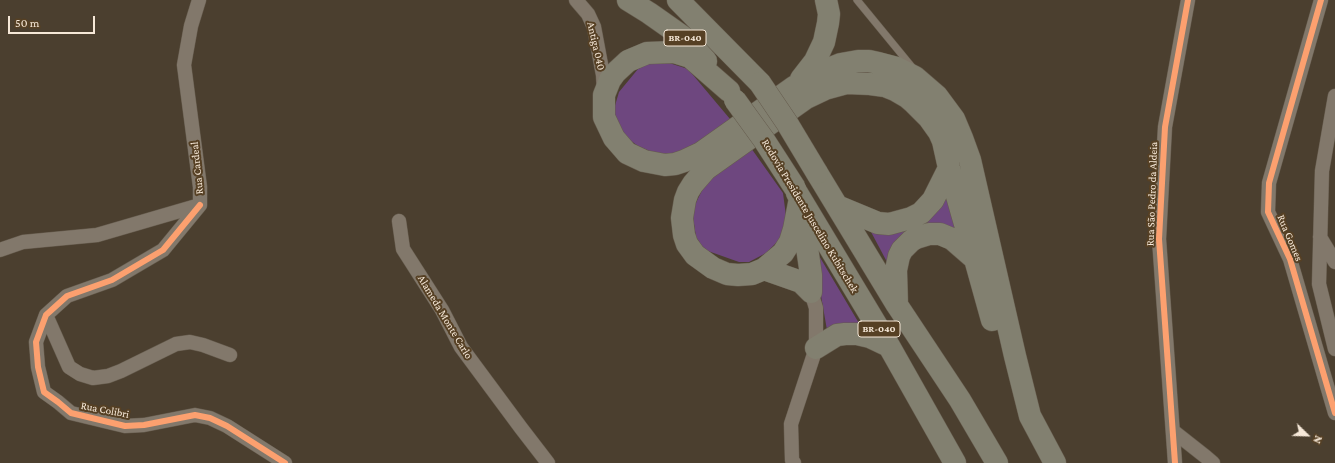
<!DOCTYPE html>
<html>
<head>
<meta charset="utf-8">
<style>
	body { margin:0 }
	#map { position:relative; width:1335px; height:463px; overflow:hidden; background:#4b3f2f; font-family:"Crimson Pro",serif }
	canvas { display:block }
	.north { position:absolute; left:1287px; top:415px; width:40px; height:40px; -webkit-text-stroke:3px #564024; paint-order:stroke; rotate:113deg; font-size:11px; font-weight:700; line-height:16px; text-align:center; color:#f6e8d8 }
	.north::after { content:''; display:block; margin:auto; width:14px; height:18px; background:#f6e8d8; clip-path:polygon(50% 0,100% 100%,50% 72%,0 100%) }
	.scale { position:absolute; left:8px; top:16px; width:87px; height:18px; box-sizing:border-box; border:2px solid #f6e8d8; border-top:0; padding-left:5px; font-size:12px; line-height:14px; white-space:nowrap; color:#f6e8d8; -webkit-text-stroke:3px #564024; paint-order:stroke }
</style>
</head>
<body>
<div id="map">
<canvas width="1335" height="463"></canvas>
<div class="north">N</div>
<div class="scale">50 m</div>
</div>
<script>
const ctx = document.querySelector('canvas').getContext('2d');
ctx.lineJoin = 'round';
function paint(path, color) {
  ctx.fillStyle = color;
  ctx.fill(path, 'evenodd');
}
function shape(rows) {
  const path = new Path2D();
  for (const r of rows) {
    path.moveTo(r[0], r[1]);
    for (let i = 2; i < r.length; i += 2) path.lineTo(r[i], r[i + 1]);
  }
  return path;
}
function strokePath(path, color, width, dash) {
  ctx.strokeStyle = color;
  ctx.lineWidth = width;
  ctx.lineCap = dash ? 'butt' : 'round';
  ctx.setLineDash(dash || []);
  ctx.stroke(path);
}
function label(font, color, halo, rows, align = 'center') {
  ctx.font = font + ' "Crimson Pro",serif';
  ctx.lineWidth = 4;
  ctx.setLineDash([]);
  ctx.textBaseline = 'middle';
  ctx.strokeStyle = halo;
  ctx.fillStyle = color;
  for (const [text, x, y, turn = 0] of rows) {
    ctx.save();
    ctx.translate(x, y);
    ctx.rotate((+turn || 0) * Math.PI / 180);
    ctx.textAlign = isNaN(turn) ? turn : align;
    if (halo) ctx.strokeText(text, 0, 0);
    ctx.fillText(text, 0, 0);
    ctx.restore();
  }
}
const green = shape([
	[666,62,688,69,730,119,703,139,676,154,665,155,654,153,638,146,623,135,616,123,614,109,619,92,638,69,650,63],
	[751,148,783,193,786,216,785,227,780,239,766,253,749,262,739,262,708,251,702,246,696,237,692,211,706,182],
	[948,191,960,239,953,235,887,262,870,230],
	[815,249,860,325,827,330,813,250]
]);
const lane = shape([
	[857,0,912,67]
]);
const street = shape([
	[199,0,191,26,184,65,200,187,200,205],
	[576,0,588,14,594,27,603,75,604,91],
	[1321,0,1269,183,1268,212,1290,259,1335,413],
	[1335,96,1322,171,1319,284,1335,349],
	[200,205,163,250,112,280,67,296,46,315,36,342,38,367,44,392,58,402,71,413,125,426,144,425,195,415,210,418,227,426,285,463],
	[399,221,403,249,442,310,461,347,521,428,548,463],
	[1320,237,1335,262],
	[0,250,23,242,97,235,200,205],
	[46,315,69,367,80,374,93,378,108,376,121,371,176,344,190,342,203,345,230,355],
	[1173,431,1206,457,1213,463],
	[794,463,792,460,791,424,816,348,816,308,811,292],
	[1175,463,1159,239,1165,127,1188,0]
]);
const highway = shape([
	[628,0,649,13,686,39,706,61],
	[678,0,760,83],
	[801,79,815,61,824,42,828,23,829,14,826,0],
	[729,91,690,57,674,52,647,53,628,61,615,73,610,80,604,95,604,117,614,138,627,153,644,161,665,165,675,164,684,161,701,153,794,87,816,74,841,64,858,61,869,61,878,63,897,68,915,77,937,96,954,119,962,138,970,160,1015,356,1030,416,1055,463],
	[817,173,897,305,960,400,997,463],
	[797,193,889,346,955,463],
	[800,198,794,229,790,242,783,253,764,269,752,274,738,275,727,274,713,268,695,255,687,244,684,235,682,218,685,200,688,192,693,184,706,169,806,98,825,89,847,83,870,84,885,86,895,90,907,97,914,103,929,118,939,132,943,141,949,168,975,259],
	[837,206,878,223,889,224,911,218,921,213,933,200,949,168],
	[802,213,811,275,811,292],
	[764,269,801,282,811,292],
	[897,305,896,270,899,256,902,250,911,241,916,238,929,234,940,234,952,239,975,259,992,320],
	[816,348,837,335,845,334,857,334,870,337,889,346]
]);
const highwayBridge = shape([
	[760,83,787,123,817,173],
	[735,100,764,140,795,188]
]);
const cycleway = shape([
	[1321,0,1269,183,1268,212,1290,259,1335,413],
	[200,205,163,250,112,280,67,296,46,315,36,342,38,367,44,392,58,402,71,413,125,426,144,425,195,415,210,418,227,426,285,463],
	[1175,463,1159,239,1165,127,1188,0]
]);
const shields = [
	[685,38,42],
	[879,329,42]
];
const shieldNames = [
	["BR-040",685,38],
	["BR-040",879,329]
];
const streetNames = [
	["Antiga 040",596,46,77],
	["Rua Cardeal",197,168,-96],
	["Rua São Pedro da Aldeia",1152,194,-88],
	["Rodovia Presidente Juscelino Kubitschek",810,216,59],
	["Rua Gomes",1290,238,67],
	["Alameda Monte Carlo",445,317,59],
	["Rua Colibri",105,410,11]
];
paint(green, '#6e477f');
strokePath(lane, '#665c4e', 8);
strokePath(street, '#665c4e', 15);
strokePath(highway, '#665c4e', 23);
strokePath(lane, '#82786b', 7);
strokePath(street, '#82786b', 14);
strokePath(highway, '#828070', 22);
strokePath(highwayBridge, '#665c4e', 23, []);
strokePath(highwayBridge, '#828070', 22);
strokePath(cycleway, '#fca06f', 6);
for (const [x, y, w] of shields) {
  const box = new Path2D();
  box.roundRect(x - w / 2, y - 8, w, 16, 3);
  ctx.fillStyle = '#564024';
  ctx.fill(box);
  strokePath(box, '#f6e8d8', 1);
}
label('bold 10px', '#f6e8d8', null, shieldNames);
label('11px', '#f6e8d8', '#564024', streetNames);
</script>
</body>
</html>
